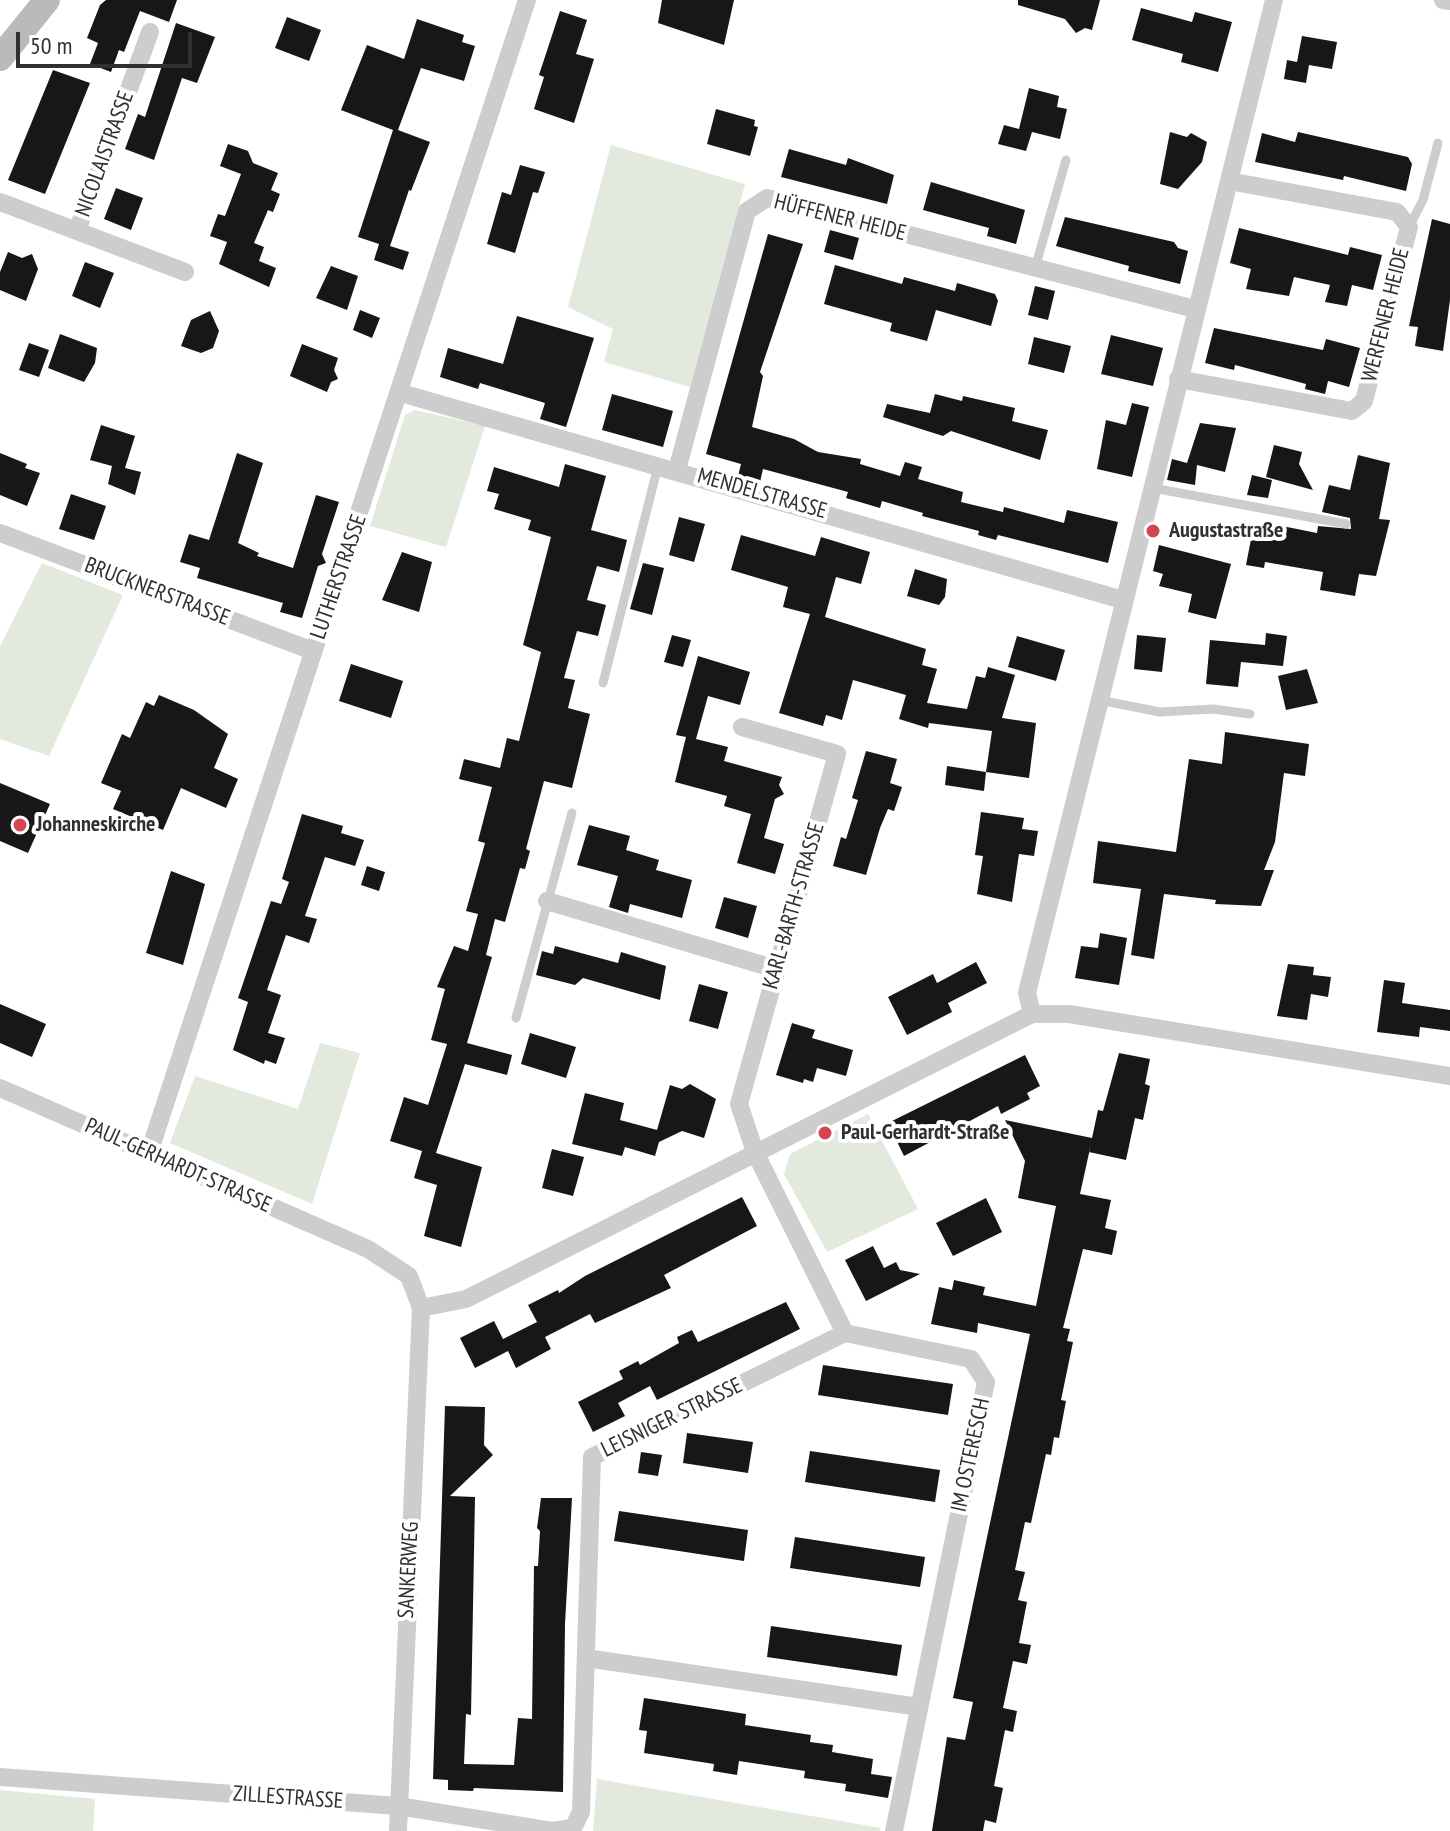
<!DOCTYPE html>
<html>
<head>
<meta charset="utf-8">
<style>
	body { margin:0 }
	#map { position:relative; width:1450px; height:1831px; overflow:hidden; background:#fff; font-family:"PT Sans Narrow",sans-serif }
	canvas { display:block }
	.scale { position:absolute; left:16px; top:32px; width:176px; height:36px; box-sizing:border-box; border:4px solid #303030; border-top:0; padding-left:10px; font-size:24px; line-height:28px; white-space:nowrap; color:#303030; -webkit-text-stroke:6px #fff; paint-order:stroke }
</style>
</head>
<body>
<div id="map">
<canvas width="1450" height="1831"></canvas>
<div class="scale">50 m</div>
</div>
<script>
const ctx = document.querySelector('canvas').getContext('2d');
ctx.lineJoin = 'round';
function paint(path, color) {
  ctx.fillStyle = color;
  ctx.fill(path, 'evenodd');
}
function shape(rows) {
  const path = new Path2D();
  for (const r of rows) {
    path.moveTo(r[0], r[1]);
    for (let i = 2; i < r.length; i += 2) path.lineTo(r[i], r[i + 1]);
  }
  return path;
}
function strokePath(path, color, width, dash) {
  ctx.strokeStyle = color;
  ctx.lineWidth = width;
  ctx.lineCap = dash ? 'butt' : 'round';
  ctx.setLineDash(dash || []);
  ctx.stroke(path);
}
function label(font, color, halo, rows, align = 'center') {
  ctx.font = font + ' "PT Sans Narrow",sans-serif';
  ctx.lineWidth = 8;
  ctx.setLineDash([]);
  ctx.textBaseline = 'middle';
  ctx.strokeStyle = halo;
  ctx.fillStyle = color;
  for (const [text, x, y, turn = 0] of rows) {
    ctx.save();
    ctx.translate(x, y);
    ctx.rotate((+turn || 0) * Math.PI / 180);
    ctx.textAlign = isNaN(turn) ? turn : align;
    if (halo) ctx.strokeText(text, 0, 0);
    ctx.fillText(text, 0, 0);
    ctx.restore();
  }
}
const green = shape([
	[611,145,745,184,690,387,604,362,613,329,568,307],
	[415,410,485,426,446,547,370,526,405,415],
	[42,563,123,595,49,756,0,739,0,646],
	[320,1043,360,1053,312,1204,170,1143,195,1076,298,1109],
	[868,1114,918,1209,827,1252,784,1174,790,1154],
	[597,1779,881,1828,880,1831,593,1831],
	[0,1790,95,1799,93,1831,0,1831]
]);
const building = shape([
	[106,0,177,0,169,22,140,11,124,52,119,50,111,72,90,64,98,43,87,38,100,5],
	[662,0,734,0,724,45,658,23],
	[1018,0,1100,0,1092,30,1085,28,1076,33,1065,19,1018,5],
	[1141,8,1192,22,1195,12,1232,22,1218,72,1181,62,1183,54,1132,40],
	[560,11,587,20,576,54,594,59,574,123,534,109,544,77,539,75],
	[287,17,321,30,309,61,275,48],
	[417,19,464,35,462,42,475,46,464,81,421,68,398,130,430,142,411,191,409,190,390,246,409,252,403,270,374,260,379,244,358,237,393,130,341,110,367,45,404,59],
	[176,23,215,37,197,83,182,78,154,160,125,149,138,114,145,117],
	[1302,36,1337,42,1332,69,1309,65,1306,83,1284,79,1287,60,1297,62],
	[53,70,90,83,45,194,8,180],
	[1029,88,1059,96,1057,107,1067,109,1060,139,1032,132,1026,151,998,144,1004,125,1019,129],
	[716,109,755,120,754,126,758,127,750,156,707,144],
	[1170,132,1187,137,1191,133,1207,142,1202,162,1178,189,1160,184],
	[1298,132,1408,157,1412,164,1406,191,1344,176,1343,180,1255,162,1262,133,1295,142],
	[228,144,248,151,253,163,278,173,271,190,280,194,273,212,268,210,254,243,264,247,259,261,276,268,269,287,219,264,227,242,210,236,218,214,225,216,241,174,220,166],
	[789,149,846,165,848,158,894,175,887,204,781,177],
	[520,165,545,172,538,193,533,192,515,253,487,244,502,192,511,195],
	[931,182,1025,210,1016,244,987,236,989,228,923,210],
	[116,188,143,198,131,230,104,219],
	[1065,217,1174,242,1178,248,1188,251,1180,284,1128,271,1129,266,1056,246],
	[1432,219,1450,224,1450,300,1443,351,1415,346,1418,327,1409,326],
	[1239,228,1348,255,1350,247,1382,255,1373,290,1352,285,1347,306,1325,302,1330,285,1294,277,1289,296,1246,289,1251,269,1230,263],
	[830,230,859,238,853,260,824,252],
	[768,234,803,244,760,372,763,376,752,427,794,439,818,452,861,459,860,464,900,476,905,462,922,467,918,479,963,492,961,502,1003,512,1004,507,1064,523,1067,510,1118,522,1108,563,998,535,996,540,978,535,979,531,922,516,923,513,882,501,880,508,846,498,848,492,763,469,760,482,738,476,741,464,706,454],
	[8,252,22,258,32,254,38,269,26,301,0,290,0,272],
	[85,262,114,273,100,308,72,296],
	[835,265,902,284,904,277,955,291,957,283,995,294,998,301,991,326,936,310,927,341,890,331,892,323,824,304],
	[331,266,358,276,347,310,316,298],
	[1035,286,1055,291,1048,320,1028,315],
	[360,310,380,318,372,338,353,330],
	[210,311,219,331,213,348,201,353,181,346,191,320],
	[517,316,594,338,566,427,540,419,545,403,480,383,478,389,440,377,448,348,503,364],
	[1214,328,1323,350,1326,339,1360,348,1349,387,1328,381,1325,394,1305,389,1306,384,1235,365,1234,370,1205,363],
	[60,334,97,348,95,363,84,382,48,368],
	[1111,335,1163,348,1153,386,1101,374],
	[1034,337,1071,346,1064,373,1028,364],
	[29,343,49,350,39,377,19,370],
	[302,344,338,358,334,370,338,379,331,382,327,392,290,376],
	[612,394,673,411,663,447,602,430],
	[935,394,962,401,963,396,1015,408,1012,421,1048,430,1040,460,951,431,943,436,883,417,887,404,930,413],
	[1132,403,1149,407,1132,477,1097,469,1106,420,1126,425],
	[1200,423,1236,428,1225,472,1197,465,1195,485,1167,480,1172,459,1187,463],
	[101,425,135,436,125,468,141,472,135,495,108,484,112,466,90,460],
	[1274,445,1302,452,1299,464,1313,490,1266,477],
	[0,453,27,464,25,468,40,473,27,506,0,495],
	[237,453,263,463,238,543,259,553,257,556,293,568,316,495,339,502,322,554,326,563,318,566,302,618,280,612,283,603,197,578,200,568,180,562,189,534,209,540],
	[1358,455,1390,463,1379,519,1390,520,1376,576,1359,574,1355,596,1320,590,1323,572,1265,562,1264,568,1246,565,1252,534,1270,538,1272,524,1317,533,1318,526,1351,529,1350,518,1322,512,1329,485,1350,490],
	[565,464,606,476,591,530,627,540,619,572,597,566,587,600,606,605,598,636,577,631,564,678,575,680,568,708,590,714,572,788,544,781,526,849,530,851,525,869,520,868,505,922,495,919,486,955,492,957,467,1043,512,1055,507,1075,465,1064,436,1153,482,1167,461,1247,424,1236,437,1185,414,1178,422,1151,390,1141,404,1097,428,1105,447,1044,431,1040,445,989,437,987,454,946,468,951,478,914,466,911,485,843,478,841,492,787,459,779,464,759,500,768,507,738,519,741,541,652,523,645,551,537,528,530,531,520,494,509,499,494,487,491,494,467,559,487],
	[1252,475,1272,480,1268,498,1247,495],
	[71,494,106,506,94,540,59,529],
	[679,517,705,524,694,562,669,555],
	[741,535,815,556,821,537,870,552,861,584,836,577,825,617,926,649,922,665,937,669,927,703,967,709,976,676,985,678,988,667,1015,675,1002,718,1036,723,1029,778,986,772,984,791,945,785,947,766,986,772,992,731,929,723,928,728,899,719,906,695,853,680,842,720,826,715,823,726,779,713,810,614,783,607,788,587,731,570],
	[1159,545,1231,564,1216,619,1188,612,1192,594,1159,586,1163,574,1153,571],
	[402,552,432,562,419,612,382,600],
	[643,563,664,568,652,615,630,609],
	[915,569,947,579,945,597,939,605,907,596],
	[1266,633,1287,636,1283,666,1241,662,1238,687,1206,684,1210,640,1265,645],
	[672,635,691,640,683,667,664,662],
	[1137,635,1166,638,1162,672,1134,669],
	[1017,636,1065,650,1056,681,1008,667],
	[698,656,750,672,740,705,708,696,696,739,728,747,724,761,782,777,779,785,784,794,775,799,764,838,784,844,775,874,737,863,751,814,724,806,727,796,675,782,686,737,676,735],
	[351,664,403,681,391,718,339,701],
	[1307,669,1318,703,1286,710,1278,676],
	[159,695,194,710,228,734,214,768,238,779,226,808,181,788,163,830,113,809,121,791,101,783,122,734,130,738,146,702,154,706],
	[1225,732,1309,744,1305,776,1284,773,1275,842,1264,870,1274,870,1261,906,1215,904,1216,900,1164,894,1154,959,1131,955,1141,889,1093,883,1098,841,1176,852,1189,759,1222,764],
	[866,751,897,759,890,783,902,787,894,811,888,809,880,828,866,875,833,866,841,837,846,839,858,800,852,798],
	[0,783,50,804,28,853,0,841],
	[981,812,1024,818,1022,829,1038,831,1034,856,1019,854,1012,902,977,894,983,856,975,855],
	[302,814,343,826,341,833,364,840,355,866,325,857,305,916,317,919,309,943,286,935,267,990,281,995,268,1033,285,1038,276,1064,265,1060,264,1064,233,1050,248,1002,238,998,271,901,281,904,289,882,282,879],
	[589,825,630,836,626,850,659,860,656,870,692,880,682,918,630,904,628,913,609,907,618,876,577,865],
	[367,866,385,872,379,891,361,885],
	[171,871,205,884,183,965,146,953],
	[724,897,757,906,748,938,715,928],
	[1100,933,1127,938,1119,985,1075,978,1081,946,1098,948],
	[555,946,618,963,621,952,666,966,660,1000,583,978,575,985,536,975,542,951,553,954],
	[976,962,987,983,948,1003,952,1012,907,1035,888,997,933,974,937,983],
	[1288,964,1314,967,1313,975,1331,977,1328,997,1311,994,1307,1020,1277,1016],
	[1384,980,1405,983,1402,1003,1450,1010,1450,1031,1420,1027,1419,1037,1377,1032],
	[699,984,728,992,718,1029,689,1021],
	[0,1004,46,1024,32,1057,0,1043],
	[792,1023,815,1030,812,1038,853,1050,846,1076,817,1068,813,1082,804,1079,803,1083,776,1075],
	[530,1033,576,1047,566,1078,521,1064],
	[1119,1053,1150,1059,1145,1084,1150,1086,1143,1120,1135,1118,1126,1160,1089,1152,1091,1144,1080,1194,1111,1200,1105,1228,1117,1231,1112,1255,1083,1249,1063,1328,1070,1329,1067,1341,1073,1342,1061,1400,1066,1401,1059,1438,1054,1437,1051,1455,1046,1454,1031,1523,1025,1522,1015,1570,1025,1572,1018,1600,1027,1602,1019,1643,1031,1645,1027,1664,1013,1661,1003,1708,1017,1711,1013,1732,1005,1730,994,1786,1003,1788,996,1823,985,1820,983,1831,932,1831,947,1737,965,1740,973,1702,953,1698,1030,1334,978,1323,977,1333,931,1324,939,1287,952,1290,954,1280,985,1287,983,1295,1036,1306,1056,1206,1018,1198,1025,1161,1005,1120,1092,1138,1098,1110,1103,1111],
	[1025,1055,1040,1086,1027,1093,1030,1099,1001,1114,998,1106,904,1156,888,1123],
	[690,1084,716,1099,704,1138,682,1131,659,1142,655,1156,625,1147,622,1156,572,1144,585,1093,624,1103,620,1120,657,1130,670,1085,682,1089],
	[552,1149,584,1157,573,1196,542,1188],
	[742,1197,757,1226,664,1275,671,1288,595,1323,590,1314,545,1337,551,1349,516,1368,508,1351,475,1368,460,1338,494,1321,503,1339,537,1322,528,1305,558,1290,559,1293,585,1276],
	[986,1198,1002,1232,953,1256,936,1223],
	[873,1246,884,1268,896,1262,900,1270,920,1274,866,1301,845,1260],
	[786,1302,800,1329,657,1400,650,1386,618,1403,625,1416,593,1432,578,1402,623,1379,619,1371,638,1361,640,1365,679,1343,677,1337,692,1330,698,1342],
	[823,1365,953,1384,948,1415,818,1395],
	[445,1406,485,1407,484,1445,493,1455,450,1496,475,1497,471,1715,466,1714,464,1764,514,1765,518,1718,532,1719,534,1566,538,1566,540,1531,537,1528,541,1498,572,1498,565,1624,563,1792,474,1788,473,1791,448,1790,448,1780,433,1779],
	[687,1433,753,1442,748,1473,683,1463],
	[810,1451,940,1470,935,1502,805,1482],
	[641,1452,662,1455,658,1476,638,1473],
	[619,1511,748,1530,744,1561,614,1541],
	[795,1537,925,1557,920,1587,790,1568],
	[771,1626,902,1645,897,1676,767,1657],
	[644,1698,746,1714,745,1725,811,1735,810,1742,833,1745,832,1752,873,1759,871,1774,892,1777,888,1798,845,1791,846,1784,804,1778,805,1771,739,1761,737,1775,713,1771,714,1764,644,1753,647,1731,639,1730]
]);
const service = shape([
	[1409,227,1423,200,1438,143],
	[1035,268,1066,160],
	[1153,488,1346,524],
	[603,683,658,466],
	[1099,700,1160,712,1213,709,1250,714],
	[516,1018,572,813]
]);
const minor = shape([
	[1443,0,1450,1],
	[0,202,185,272],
	[77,231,150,32],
	[1178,379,1352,411,1364,401,1409,227,1397,212,1229,181],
	[401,393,1123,600],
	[677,470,747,211,767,198,1195,309],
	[0,533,313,651],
	[742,727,837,754,739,1104,755,1152,845,1333,971,1359,986,1382,894,1831],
	[547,901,776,969],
	[1032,1014,1027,993,1274,0],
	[0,1088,368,1249,409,1276,421,1308,398,1831],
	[149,1153,527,0],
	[421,1308,466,1299,1032,1014,1069,1014,1450,1076],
	[586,1658,919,1707],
	[0,1777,398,1806,552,1831,573,1828,581,1812,592,1457,845,1333]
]);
const secondary = shape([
	[0,58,47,0]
]);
const markers = [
	[1153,531,8,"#d44550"],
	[20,825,8,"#d44550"],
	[825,1133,8,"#d44550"]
];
const streetNames = [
	["NICOLAISTRASSE",105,154,-70],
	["HÜFFENER HEIDE",840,218,14],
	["WERFENER HEIDE",1386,315,-76],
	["MENDELSTRASSE",762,494,16],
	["LUTHERSTRASSE",339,577,-71],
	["BRUCKNERSTRASSE",157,592,21],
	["KARL-BARTH-STRASSE",794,906,-74],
	["PAUL-GERHARDT-STRASSE",178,1166,24],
	["LEISNIGER STRASSE",672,1418,-26],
	["IM OSTERESCH",971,1455,-78],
	["SANKERWEG",409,1570,-87],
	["ZILLESTRASSE",288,1798,4]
];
const poiNames = [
	["Augustastraße",1169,531],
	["Johanneskirche",36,825],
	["Paul-Gerhardt-Straße",841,1133]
];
paint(green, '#e3e9dd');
paint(building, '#171717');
strokePath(service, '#cdcdcd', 9);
strokePath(minor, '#cdcdcd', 18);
strokePath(secondary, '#bababa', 26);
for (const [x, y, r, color] of markers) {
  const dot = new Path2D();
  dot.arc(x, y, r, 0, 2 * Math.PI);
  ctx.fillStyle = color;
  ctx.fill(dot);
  strokePath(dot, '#fff', 3);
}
label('22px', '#303030', '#fff', streetNames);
label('bold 22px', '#303030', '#fff', poiNames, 'left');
</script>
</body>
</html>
